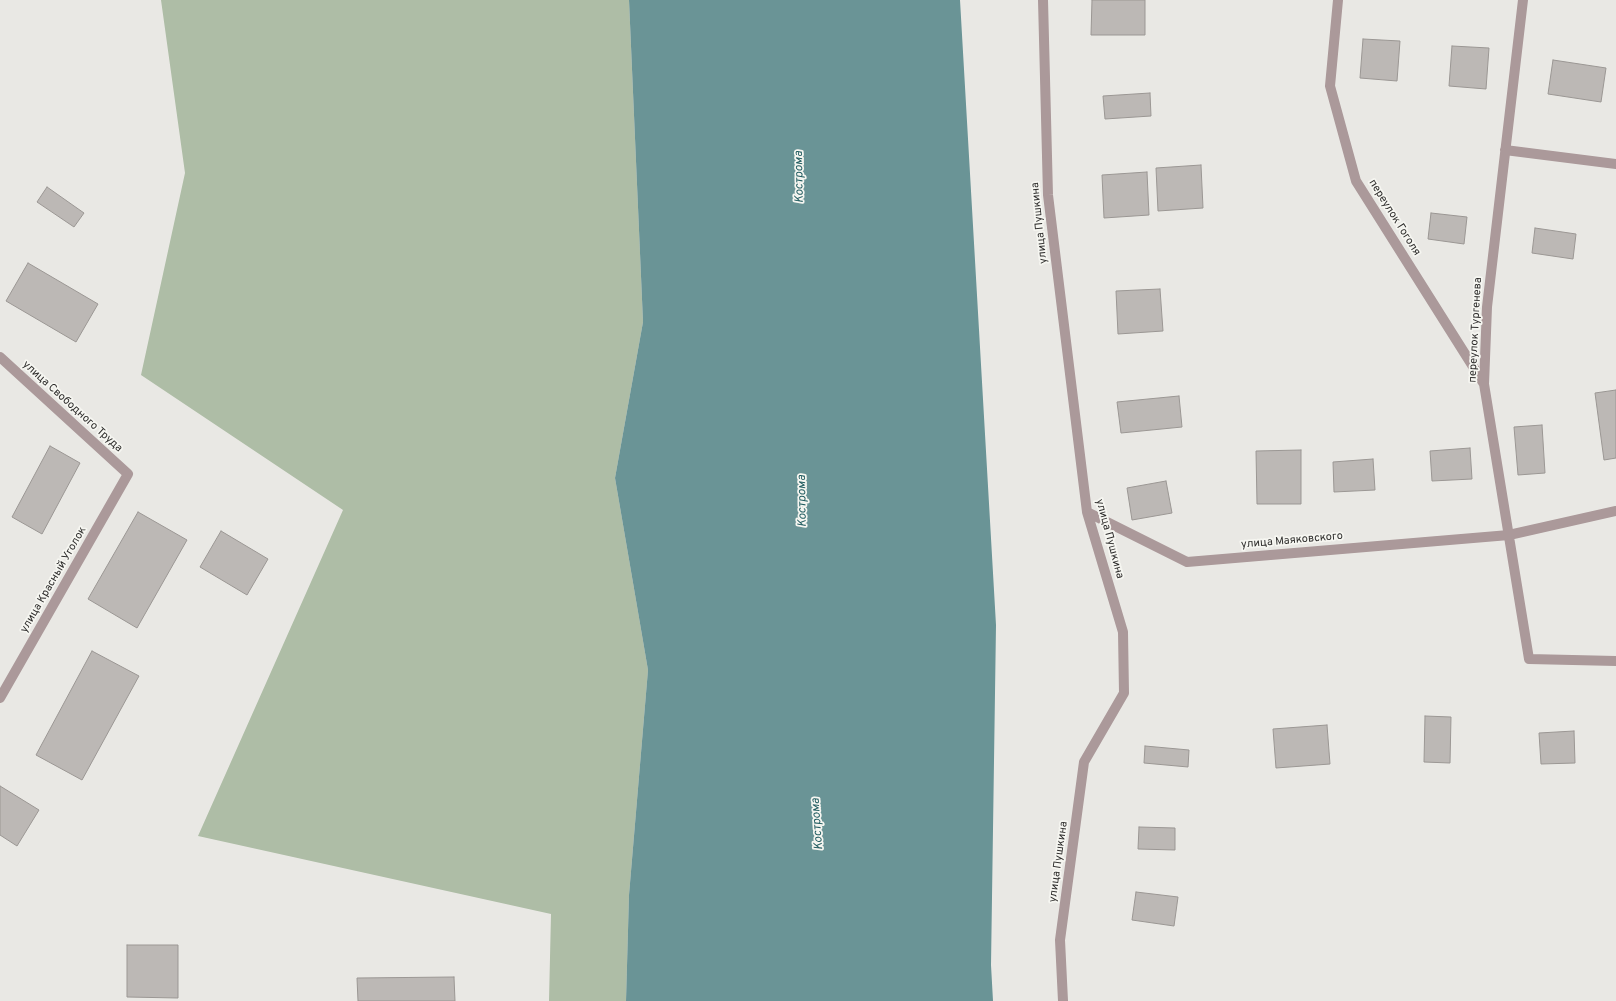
<!DOCTYPE html>
<html>
<head>
<meta charset="utf-8">
<style>
	body { margin:0 }
	canvas { display:block; background:#e9e8e4 }
</style>
</head>
<body>
<canvas width="1616" height="1001"></canvas>
<script>
const ctx = document.querySelector('canvas').getContext('2d');
ctx.lineJoin = 'round';
function paint(path, color) {
  ctx.fillStyle = color;
  ctx.fill(path, 'evenodd');
}
function shape(rows) {
  const path = new Path2D();
  for (const r of rows) {
    path.moveTo(r[0], r[1]);
    for (let i = 2; i < r.length; i += 2) path.lineTo(r[i], r[i + 1]);
  }
  return path;
}
function strokePath(path, color, width, dash) {
  ctx.strokeStyle = color;
  ctx.lineWidth = width;
  ctx.lineCap = dash ? 'butt' : 'round';
  ctx.setLineDash(dash || []);
  ctx.stroke(path);
}
function label(font, color, halo, rows, align = 'center') {
  ctx.font = font + ' Overpass,sans-serif';
  ctx.lineWidth = 3.5;
  ctx.setLineDash([]);
  ctx.textBaseline = 'middle';
  ctx.strokeStyle = halo;
  ctx.fillStyle = color;
  for (const [text, x, y, turn = 0] of rows) {
    ctx.save();
    ctx.translate(x, y);
    ctx.rotate((+turn || 0) * Math.PI / 180);
    ctx.textAlign = isNaN(turn) ? turn : align;
    if (halo) ctx.strokeText(text, 0, 0);
    ctx.fillText(text, 0, 0);
    ctx.restore();
  }
}
const green = shape([
	[161,0,629,0,643,322,615,478,648,670,629,895,626,1001,549,1001,551,914,198,836,343,510,141,375,185,173]
]);
const water = shape([
	[629,0,960,0,996,625,991,965,993,1001,626,1001,629,895,648,670,615,478,643,322]
]);
const building = shape([
	[1092,0,1145,0,1145,35,1091,35,1092,0],
	[1363,39,1400,41,1397,81,1360,78,1363,39],
	[1452,46,1489,48,1486,89,1449,86,1452,46],
	[1553,60,1606,68,1601,102,1548,94,1553,60],
	[1150,93,1151,116,1105,119,1103,96,1150,93],
	[1201,165,1203,208,1158,211,1156,168,1201,165],
	[1147,172,1149,215,1104,218,1102,175,1147,172],
	[47,187,84,213,74,227,37,202,47,187],
	[1431,213,1467,217,1464,244,1428,239,1431,213],
	[1535,228,1576,234,1573,259,1532,253,1535,228],
	[28,263,98,304,76,342,6,301,28,263],
	[1160,289,1163,331,1118,334,1116,291,1160,289],
	[1616,390,1616,458,1604,460,1595,393,1616,390],
	[1179,396,1182,427,1121,433,1117,402,1179,396],
	[1542,425,1545,473,1518,475,1514,427,1542,425],
	[50,446,80,463,42,534,12,517,50,446],
	[1470,448,1472,479,1432,481,1430,451,1470,448],
	[1301,450,1301,504,1257,504,1256,451,1301,450],
	[1373,459,1375,490,1334,492,1333,462,1373,459],
	[1166,481,1172,513,1132,520,1127,488,1166,481],
	[138,512,187,540,137,628,88,599,138,512],
	[221,531,268,559,247,595,200,567,221,531],
	[92,651,139,676,82,780,36,755,92,651],
	[1425,716,1451,717,1450,763,1424,762,1425,716],
	[1327,725,1330,764,1276,768,1273,729,1327,725],
	[1574,731,1575,763,1541,764,1539,733,1574,731],
	[1145,746,1189,750,1188,767,1144,763,1145,746],
	[0,786,39,810,17,846,0,835,0,786],
	[1139,827,1175,828,1175,850,1138,849,1139,827],
	[1136,892,1178,897,1174,926,1132,920,1136,892],
	[127,945,178,945,178,998,127,997,127,945],
	[454,977,455,1001,358,1001,357,978,454,977]
]);
const minor = shape([
	[1043,0,1048,195,1087,512,1123,632,1124,693,1084,762,1060,940,1063,1001],
	[1338,0,1330,86,1356,181,1484,384],
	[1523,0,1487,307,1484,384,1529,659,1616,661],
	[1505,150,1616,164],
	[0,357,128,474,0,698],
	[1087,512,1187,562,1509,535,1616,511]
]);
const streetNames = [
	["переулок Гоголя",1394,218,58],
	["улица Пушкина",1040,223,-96],
	["переулок Тургенева",1476,330,-87],
	["улица Свободного Труда",72,407,42],
	["улица Пушкина",1109,539,75],
	["улица Маяковского",1292,541,-5],
	["улица Красный Уголок",54,580,-60],
	["улица Пушкина",1059,862,-82]
];
const waterNames = [
	["Кострома",800,177,-91],
	["Кострома",803,501,-91],
	["Кострома",818,824,-94]
];
paint(green, '#aebda6');
paint(water, '#6a9496');
paint(building, '#bcb8b5');
strokePath(building, '#9b9794', 1);
strokePath(minor, '#ab999a', 10);
label('11px', '#2d2c2b', '#f6f6f1', streetNames);
label('italic 12px', '#215c60', '#f6f6f1', waterNames);
</script>
</body>
</html>
